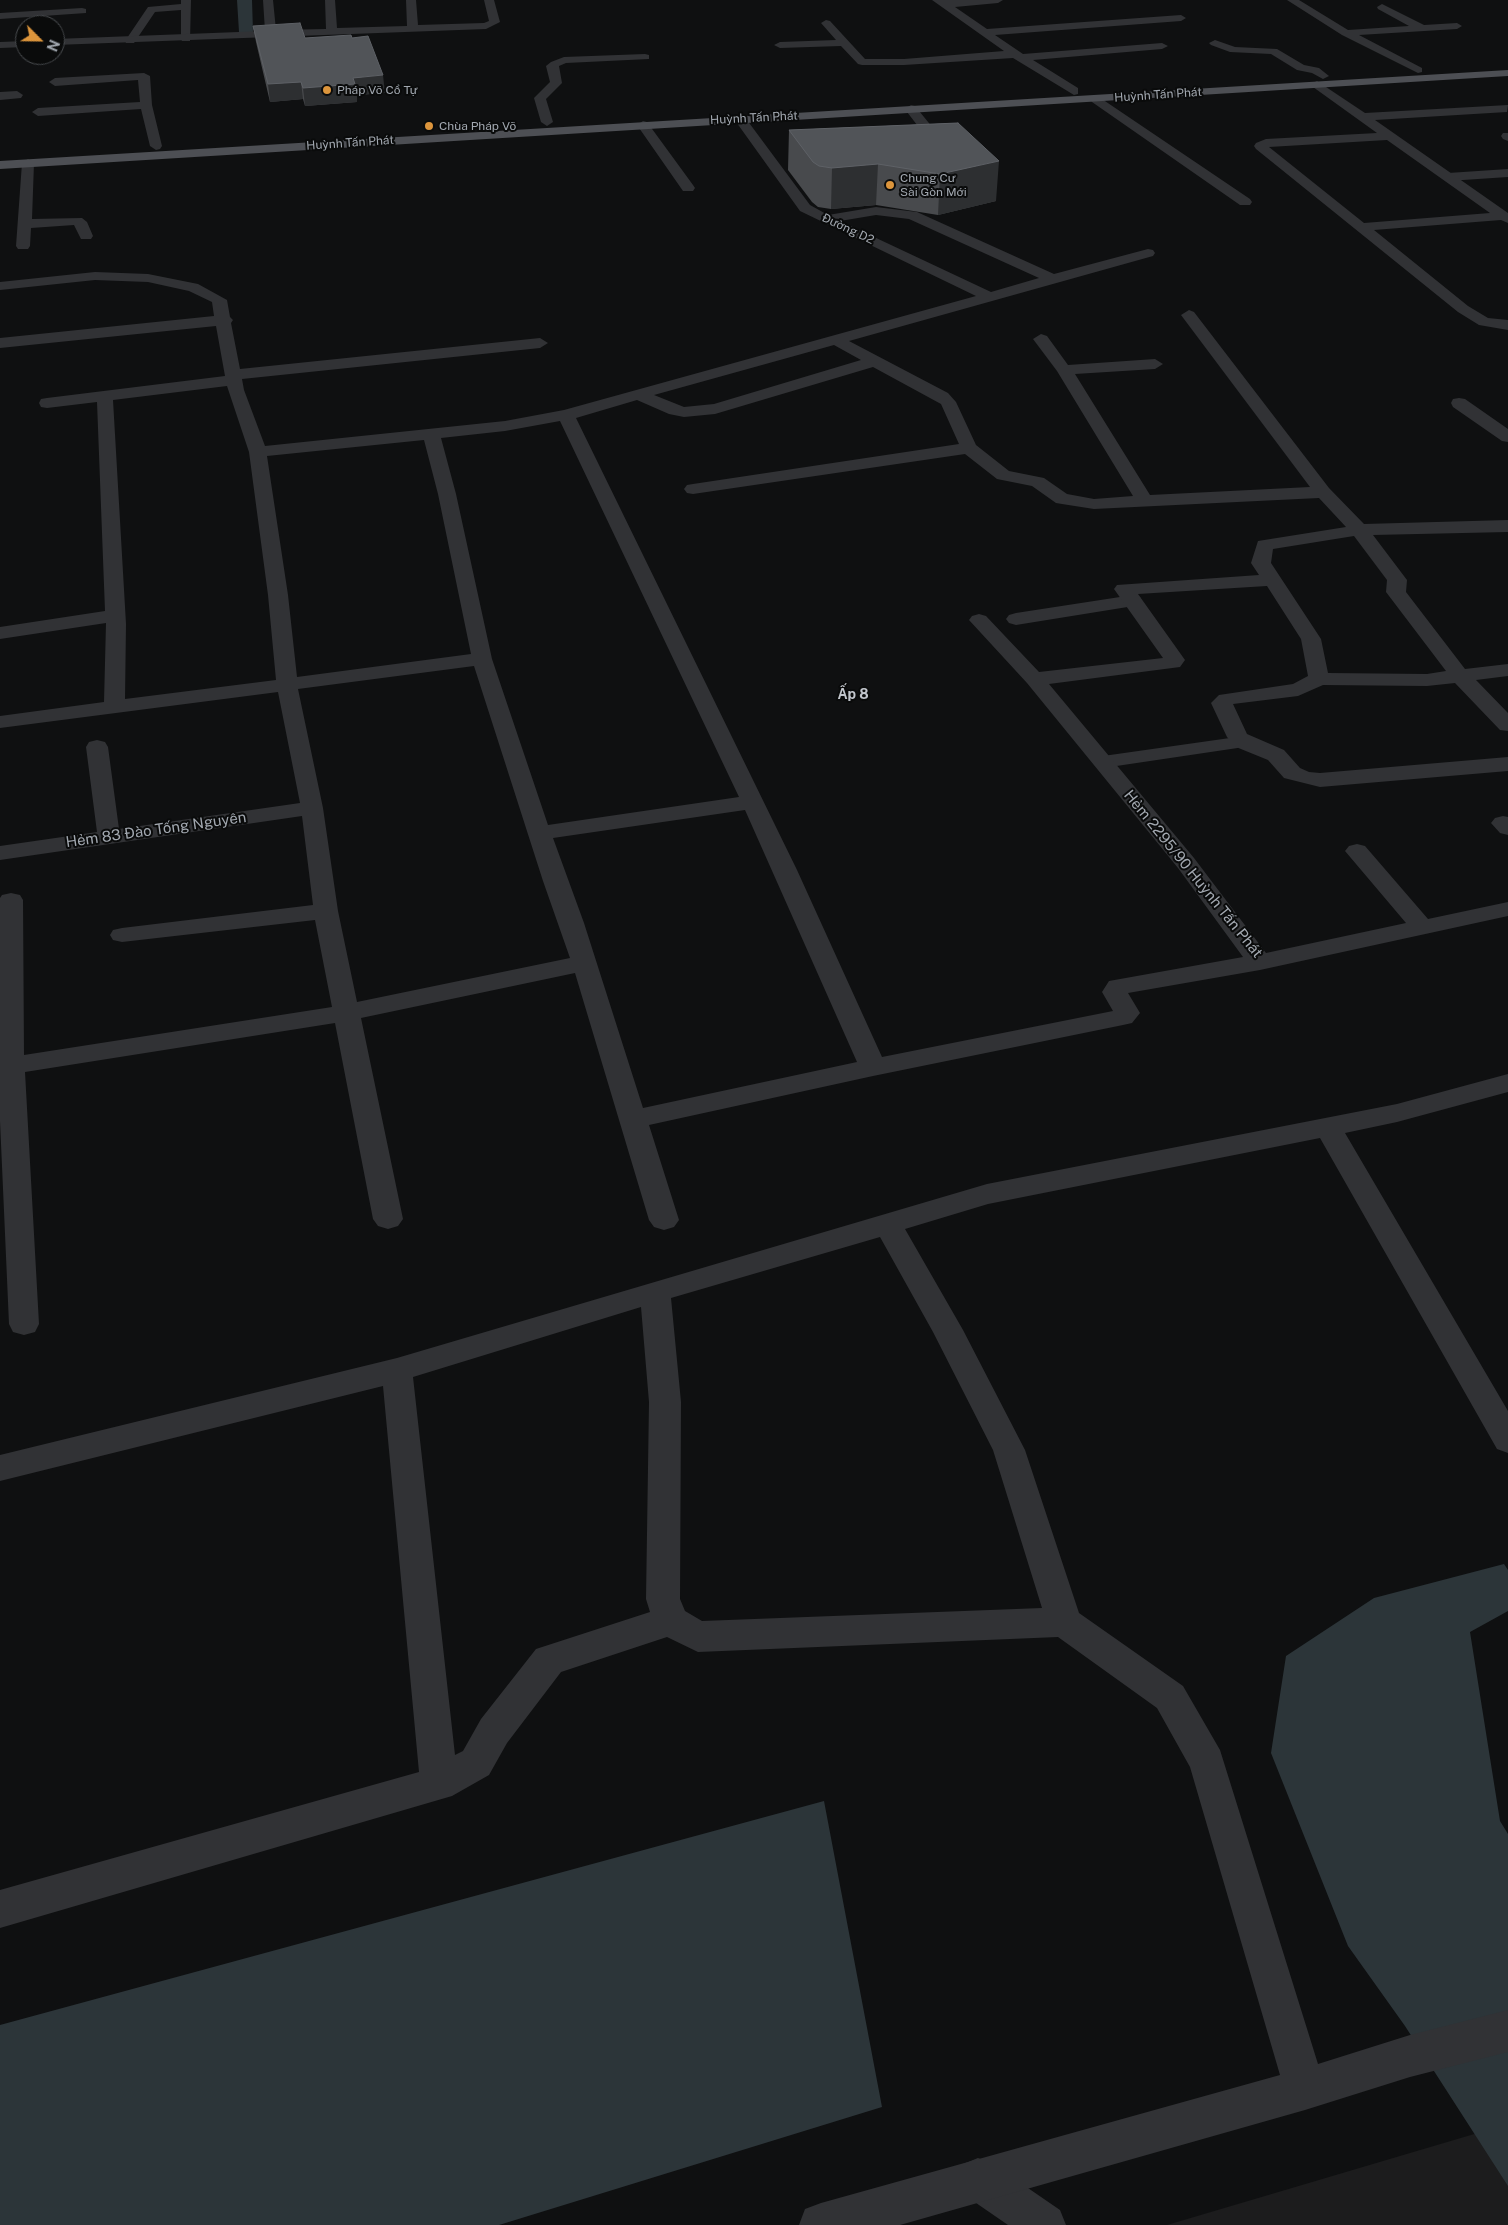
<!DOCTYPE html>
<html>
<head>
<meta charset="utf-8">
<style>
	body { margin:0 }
	#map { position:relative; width:1508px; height:2225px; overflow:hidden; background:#0f1011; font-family:"Public Sans",sans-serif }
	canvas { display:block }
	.north { position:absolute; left:15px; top:15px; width:50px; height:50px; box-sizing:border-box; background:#0a0b0b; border:1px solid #474a4d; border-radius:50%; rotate:113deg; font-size:14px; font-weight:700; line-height:20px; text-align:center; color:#a2a8b0 }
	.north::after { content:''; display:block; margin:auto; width:18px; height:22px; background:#dc953c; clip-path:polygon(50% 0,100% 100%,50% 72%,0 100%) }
</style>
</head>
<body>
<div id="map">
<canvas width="1508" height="2225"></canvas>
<div class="north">N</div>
</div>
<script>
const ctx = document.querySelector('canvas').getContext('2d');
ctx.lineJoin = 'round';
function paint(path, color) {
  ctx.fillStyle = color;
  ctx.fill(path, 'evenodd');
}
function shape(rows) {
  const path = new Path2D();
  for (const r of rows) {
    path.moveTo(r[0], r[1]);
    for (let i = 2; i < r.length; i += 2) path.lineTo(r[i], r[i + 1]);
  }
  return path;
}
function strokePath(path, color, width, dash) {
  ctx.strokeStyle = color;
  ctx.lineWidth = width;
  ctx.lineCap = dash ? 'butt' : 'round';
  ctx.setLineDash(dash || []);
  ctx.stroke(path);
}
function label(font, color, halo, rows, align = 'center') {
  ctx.font = font + ' "Public Sans",sans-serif';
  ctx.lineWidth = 4;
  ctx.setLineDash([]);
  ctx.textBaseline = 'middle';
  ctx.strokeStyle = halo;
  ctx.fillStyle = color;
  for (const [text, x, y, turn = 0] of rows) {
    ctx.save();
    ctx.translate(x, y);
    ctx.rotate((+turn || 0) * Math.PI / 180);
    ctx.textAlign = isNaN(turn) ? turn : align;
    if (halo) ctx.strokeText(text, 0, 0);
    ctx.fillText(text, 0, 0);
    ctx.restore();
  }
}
const built = shape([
	[1508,2124,1508,2225,1167,2225]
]);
const water = shape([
	[237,0,252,0,253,32,239,32],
	[1504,1564,1508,1570,1508,1611,1470,1632,1500,1821,1508,1834,1508,2186,1405,2026,1348,1946,1271,1753,1286,1656,1374,1598],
	[824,1801,882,2107,499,2225,0,2225,0,2025]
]);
const lane = shape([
	[181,0,191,0,190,41,182,41,181,39,181,10,155,12,134,43,126,43,125,41,148,7,181,4,181,0],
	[1503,133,1508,133,1508,141,1503,139,1501,136,1503,133],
	[1508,169,1508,177,1448,181,1442,177,1448,173,1508,169],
	[1133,595,1140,597,1142,601,1140,605,1016,625,1009,623,1006,619,1009,615,1016,613,1133,595],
	[1244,736,1251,738,1254,742,1251,746,1103,768,1096,766,1092,762,1096,758,1103,756,1244,736],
	[978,2158,993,2164,1060,2210,1066,2225,1008,2225,963,2194,957,2179,963,2164,978,2158]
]);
const street = shape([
	[263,0,273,0,276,30,326,29,325,0,335,0,337,28,407,26,406,0,416,0,418,25,484,23,489,21,484,0,494,0,500,22,486,29,55,45,55,39,265,31,263,0],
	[932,0,1003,0,998,3,955,7,987,29,1181,15,1186,18,1181,21,995,35,1023,54,1162,43,1168,46,1162,49,1033,60,1078,88,1078,94,1074,95,1013,58,904,65,862,65,858,64,841,46,780,48,774,45,780,42,836,40,821,23,826,20,830,21,865,59,904,59,1004,51,932,0],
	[1287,0,1299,0,1348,30,1409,26,1378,9,1377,7,1382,4,1424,25,1457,23,1462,26,1457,29,1359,35,1422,68,1422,72,1418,73,1342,35,1287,0],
	[82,8,86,9,86,13,0,19,0,13,82,8],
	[1215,40,1235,47,1277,49,1304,65,1319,68,1329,76,1323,79,1312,73,1297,70,1271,54,1230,52,1211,45,1209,43,1215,40],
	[25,41,25,47,0,48,0,42,25,41],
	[645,54,649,55,649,59,566,63,559,66,562,83,546,99,553,122,547,126,541,122,534,98,550,82,546,66,551,62,564,57,645,54],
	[144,73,150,76,152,105,162,146,160,149,156,150,150,146,141,109,38,116,32,112,38,108,140,102,138,80,55,86,49,82,55,78,144,73],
	[1317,81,1365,113,1508,105,1507,112,1375,120,1508,213,1508,223,1501,220,1374,230,1468,306,1488,318,1508,320,1508,330,1479,325,1458,312,1256,149,1254,146,1256,143,1266,139,1377,133,1313,87,1313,83,1317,81],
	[1387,140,1490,213,1364,223,1269,147,1387,140],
	[17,91,23,95,21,98,0,100,0,92,17,91],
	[1096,95,1250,199,1252,202,1250,205,1240,205,1092,102,1090,99,1092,96,1096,95],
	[911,105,915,106,951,150,952,153,951,156,941,156,907,112,905,109,911,105],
	[740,115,744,116,810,205,828,215,876,207,917,212,1054,274,1148,249,1153,250,1155,253,1153,256,849,341,948,393,956,402,976,445,1009,471,1044,478,1067,494,1094,499,1133,496,1057,371,1033,339,1041,334,1047,336,1068,365,1155,359,1163,364,1155,369,1075,374,1150,495,1310,487,1181,315,1189,310,1194,312,1329,488,1364,524,1508,520,1508,532,1373,535,1407,580,1406,592,1465,669,1508,664,1508,676,1476,680,1508,713,1508,731,1500,730,1455,683,1427,686,1323,685,1298,696,1233,704,1247,734,1284,750,1300,768,1309,772,1320,773,1508,757,1508,771,1320,787,1284,778,1268,760,1236,747,1227,737,1211,703,1219,695,1293,684,1308,676,1301,639,1267,586,1138,594,1185,660,1180,667,1049,684,1194,858,1266,953,1406,923,1345,851,1349,846,1357,844,1365,846,1428,919,1508,902,1508,916,1260,970,1128,993,1140,1013,1132,1023,1123,1025,873,1076,649,1125,679,1220,674,1227,664,1230,654,1227,649,1220,575,973,361,1018,403,1219,398,1226,388,1229,378,1226,373,1219,335,1023,25,1072,39,1324,35,1332,24,1335,13,1332,9,1324,0,1121,0,898,2,895,11,893,20,895,23,900,24,1055,332,1007,315,920,122,942,113,940,110,935,113,930,122,928,313,905,302,816,0,860,0,846,97,832,86,747,89,742,97,740,105,742,108,747,119,829,300,803,278,692,0,728,0,716,104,702,106,623,0,639,0,627,105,611,97,402,47,408,41,407,39,403,41,399,47,398,225,376,216,326,0,348,0,338,214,316,212,302,189,291,148,282,95,280,0,290,0,282,95,272,148,274,198,284,227,300,230,317,233,320,231,323,240,369,540,338,548,343,540,348,242,379,244,390,265,446,505,421,564,410,976,296,800,211,734,119,740,115],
	[876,215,909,219,1039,278,991,292,840,221,876,215],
	[834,345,861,360,714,404,684,407,654,395,834,345],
	[873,367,941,404,959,444,693,484,687,485,684,489,687,493,693,494,965,454,997,479,1032,486,1056,503,1062,504,1094,509,1319,498,1346,527,1258,541,1251,563,1259,575,1117,585,1114,589,1163,658,1039,672,986,616,979,614,972,616,969,620,1027,683,1178,868,1243,957,1109,981,1102,992,1113,1011,882,1057,797,870,576,418,637,400,669,414,684,417,715,414,873,367],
	[227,386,249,452,268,595,276,680,125,699,126,624,113,400,227,386],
	[560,421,739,797,548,825,492,659,456,494,441,438,505,431,560,421],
	[424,440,438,494,471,654,297,677,288,595,267,456,424,440],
	[1354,536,1387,580,1386,592,1446,671,1427,674,1328,673,1321,639,1271,563,1273,549,1354,536],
	[474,666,543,881,570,958,357,1002,338,911,323,808,298,689,474,666],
	[745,810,857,1062,643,1108,584,923,553,838,745,810],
	[643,121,647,122,693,185,695,188,693,191,683,191,637,125,643,121],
	[28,159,34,163,32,219,82,218,87,222,93,236,91,239,81,239,74,225,31,228,30,246,28,249,18,249,16,246,22,163,28,159],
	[1459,398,1465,399,1508,429,1508,442,1502,441,1453,407,1451,403,1453,399,1459,398],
	[1503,816,1508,817,1508,835,1500,833,1491,823,1495,818,1503,816],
	[1508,1074,1508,1092,1397,1122,1345,1133,1508,1411,1508,1453,1497,1449,1320,1138,988,1204,905,1229,963,1330,1025,1450,1079,1613,1183,1686,1220,1750,1318,2064,1410,2035,1508,2010,1508,2052,1410,2077,1305,2110,900,2225,799,2225,805,2209,821,2203,1280,2075,1190,1767,1157,1708,1058,1637,698,1652,667,1637,561,1672,507,1743,489,1775,452,1796,0,1928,0,1890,419,1772,383,1386,0,1481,0,1455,397,1358,987,1184,1397,1104,1508,1074],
	[880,1237,933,1332,993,1450,1042,1608,702,1621,685,1611,680,1599,681,1402,671,1298,880,1237],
	[641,1307,649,1402,646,1599,650,1612,536,1649,481,1719,463,1751,455,1755,413,1377,641,1307]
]);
const primary = shape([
	[1508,70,1508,76,0,169,0,161,1508,70]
]);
const wall = shape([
	[253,26,305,38,385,93,357,95,357,102,305,106,303,99,270,102,256,42],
	[958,123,996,201,938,215,876,205,831,209,818,207,812,202,788,170,789,130]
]);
const shadedWall = shape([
	[383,75,385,93,357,95,357,102,305,106,303,88,353,78],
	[301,82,303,99,270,102,268,84],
	[999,161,996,201,938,215,940,174],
	[878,164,876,205,831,209,832,168]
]);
const building = shape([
	[300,23,305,38,351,35,352,38,368,36,383,75,353,78,355,84,303,88,301,82,268,84,253,26,300,23],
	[958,123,999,161,940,174,878,164,832,168,819,166,813,162,789,130,958,123]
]);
const markers = [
	[327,90,5,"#dc953c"],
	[429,126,5,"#dc953c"],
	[890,185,5,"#dc953c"]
];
const farPoinames = [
	["Pháp Võ Cổ Tự",337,90],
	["Chùa Pháp Võ",439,126],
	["Chung Cư",900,178],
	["Sài Gòn Mới",900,192]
];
const farStreetnames = [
	["Huỳnh Tấn Phát",1158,95,-4],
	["Huỳnh Tấn Phát",754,118,-3],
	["Huỳnh Tấn Phát",350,143,-4],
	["Đường D2",848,229,25]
];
const farNeighbourhoodnames = [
	["Ấp 8",853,695]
];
const streetNames = [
	["Hẻm 83 Đào Tống Nguyên",156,830,-8],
	["Hẻm 2295/90 Huỳnh Tấn Phát",1193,874,51]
];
paint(built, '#1c1c1d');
paint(water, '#2c3539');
paint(lane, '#313235');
paint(street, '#313235');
paint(primary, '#4d4f54');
paint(wall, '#484a4d');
paint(shadedWall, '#2d2f31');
paint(building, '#515458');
strokePath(building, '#5e6166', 1);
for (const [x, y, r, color] of markers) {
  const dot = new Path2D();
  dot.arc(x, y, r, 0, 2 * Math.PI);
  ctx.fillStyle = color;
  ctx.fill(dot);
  strokePath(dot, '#0a0b0b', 2);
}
label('12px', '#a2a8b0', '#0a0b0b', farPoinames, 'left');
label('12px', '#a2a8b0', '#0a0b0b', farStreetnames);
label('bold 14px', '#c2c6cc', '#0a0b0b', farNeighbourhoodnames);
label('15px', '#a2a8b0', '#0a0b0b', streetNames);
</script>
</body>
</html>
